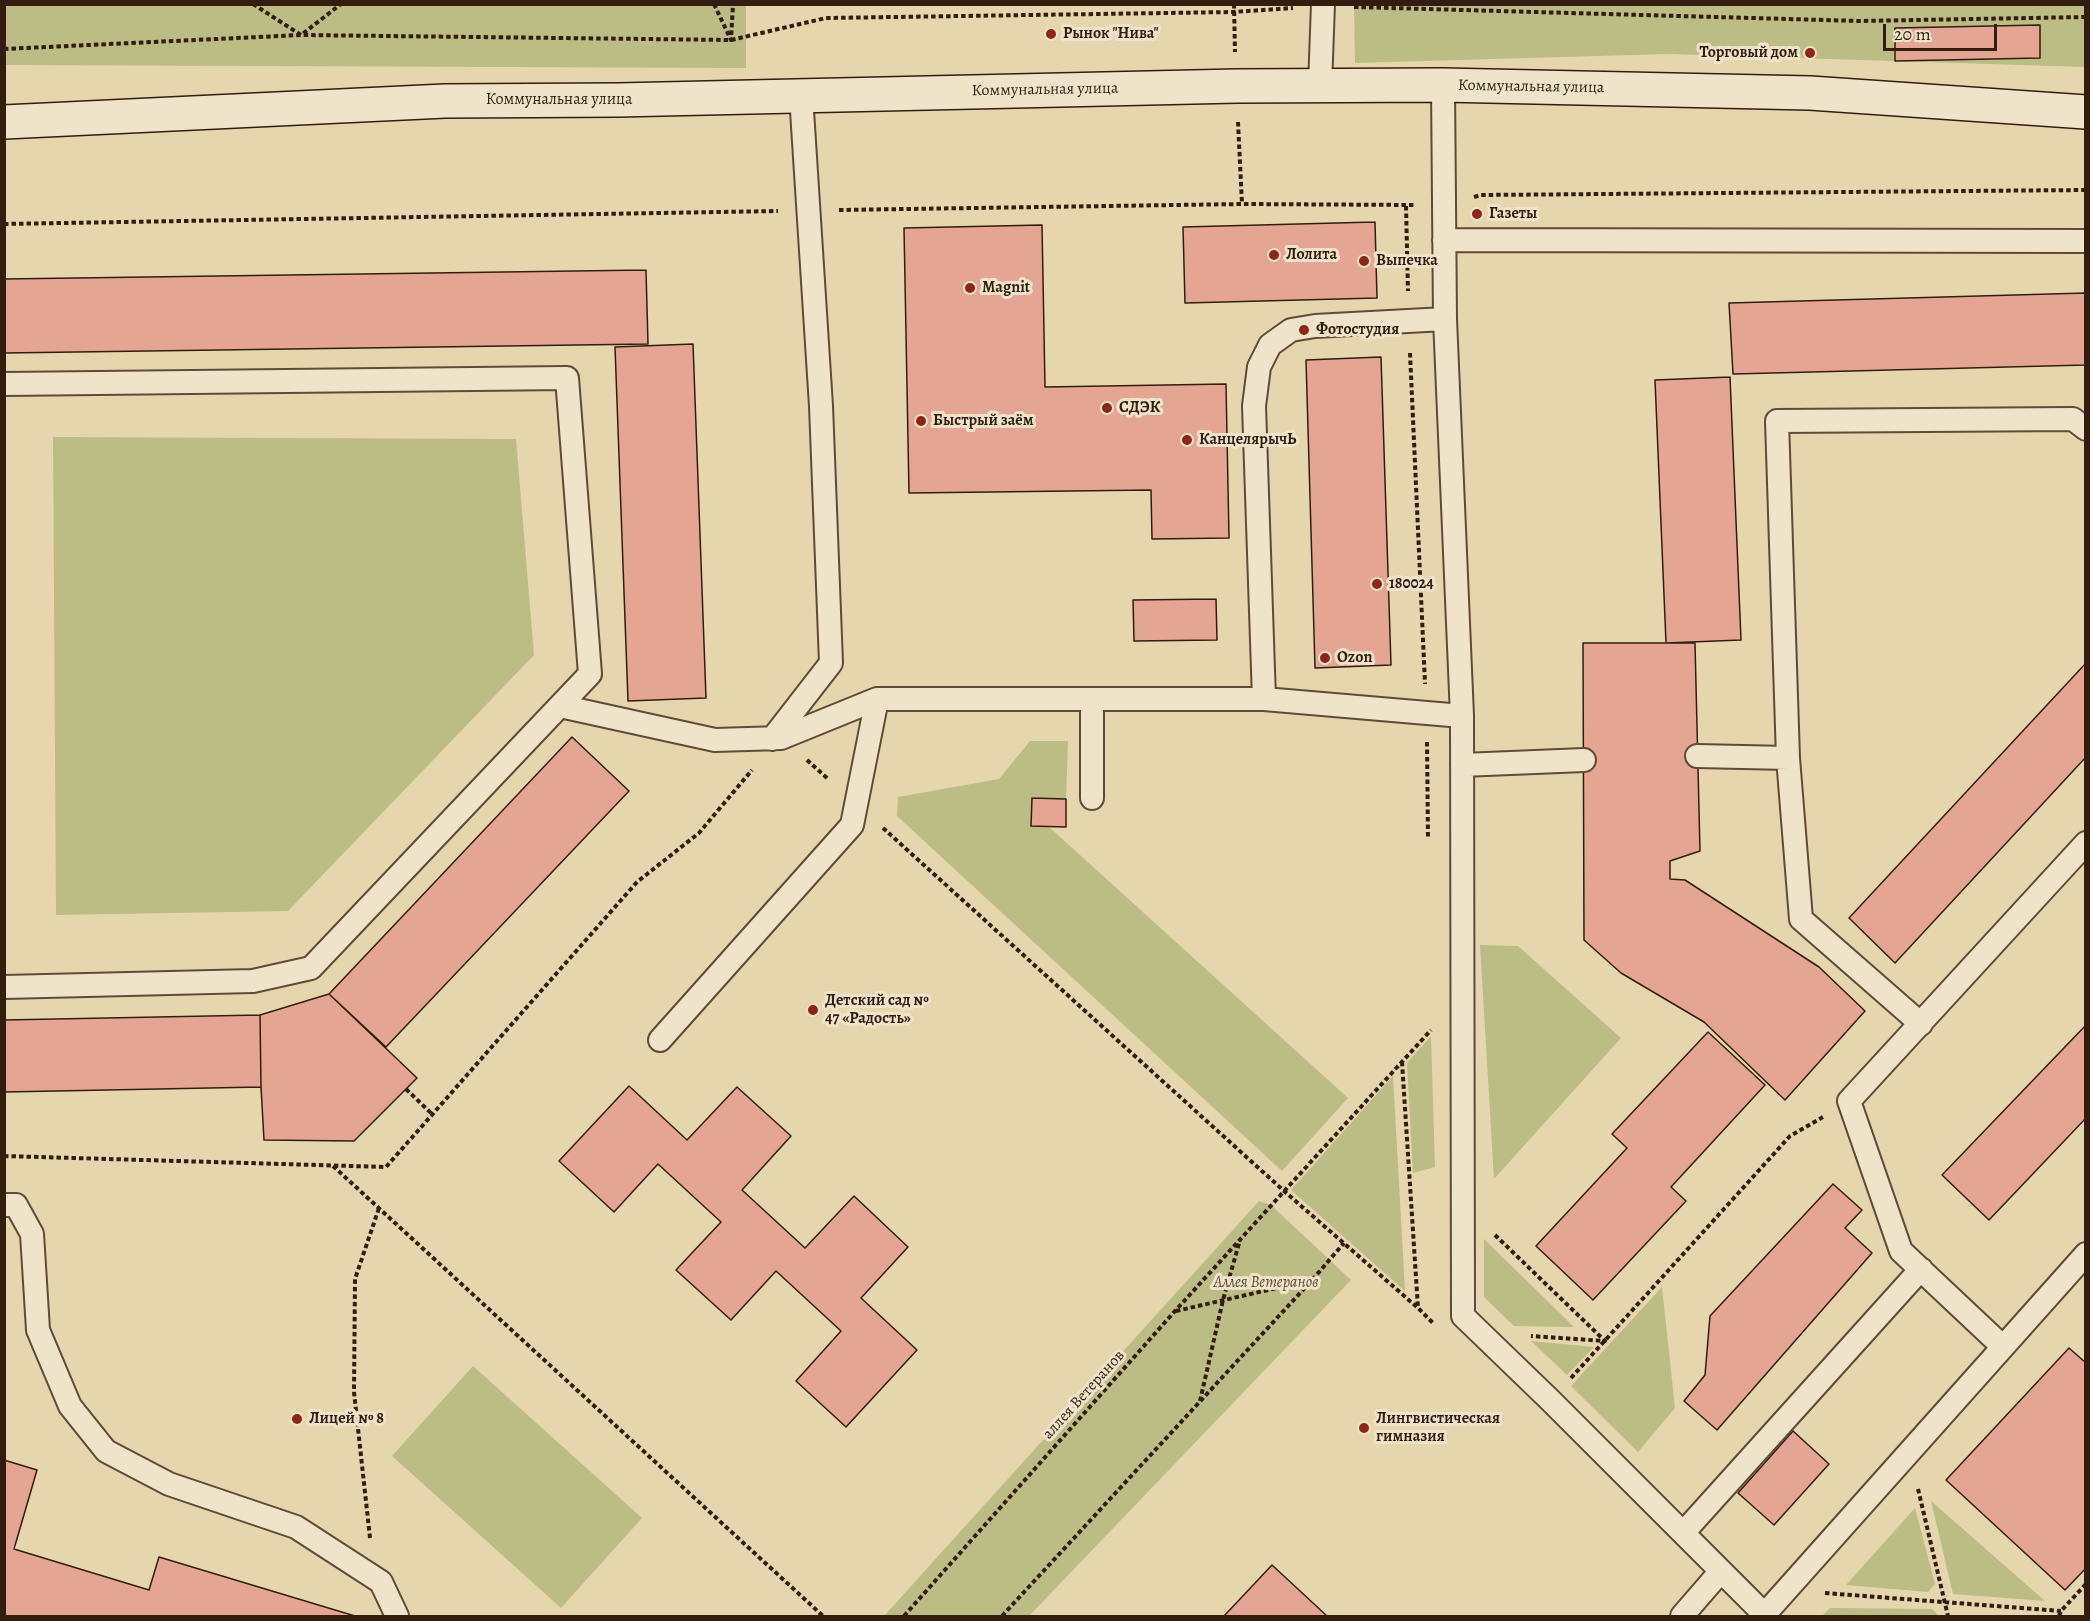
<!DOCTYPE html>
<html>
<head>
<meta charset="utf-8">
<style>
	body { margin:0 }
	#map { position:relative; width:2090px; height:1621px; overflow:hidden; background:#e6d6ae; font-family:Alegreya,serif }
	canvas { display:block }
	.frame { position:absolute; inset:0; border:6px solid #321d0f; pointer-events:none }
	.scale { position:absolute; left:1883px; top:24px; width:114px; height:27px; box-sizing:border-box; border:3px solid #321d0f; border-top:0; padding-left:8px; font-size:18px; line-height:21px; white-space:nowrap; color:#321d0f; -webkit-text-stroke:4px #efe4ca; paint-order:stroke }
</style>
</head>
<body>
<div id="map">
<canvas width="2090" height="1621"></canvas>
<div class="frame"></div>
<div class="scale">20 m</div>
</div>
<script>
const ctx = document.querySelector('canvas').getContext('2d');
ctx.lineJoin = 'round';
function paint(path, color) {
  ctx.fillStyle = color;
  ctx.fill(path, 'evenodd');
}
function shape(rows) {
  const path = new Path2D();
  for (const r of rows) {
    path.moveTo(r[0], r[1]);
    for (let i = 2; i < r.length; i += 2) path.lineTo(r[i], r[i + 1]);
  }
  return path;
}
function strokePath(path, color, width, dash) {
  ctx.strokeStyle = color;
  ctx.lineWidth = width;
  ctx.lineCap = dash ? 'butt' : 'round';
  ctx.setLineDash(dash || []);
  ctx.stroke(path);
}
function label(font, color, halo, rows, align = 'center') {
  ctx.font = font + ' Alegreya,serif';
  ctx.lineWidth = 6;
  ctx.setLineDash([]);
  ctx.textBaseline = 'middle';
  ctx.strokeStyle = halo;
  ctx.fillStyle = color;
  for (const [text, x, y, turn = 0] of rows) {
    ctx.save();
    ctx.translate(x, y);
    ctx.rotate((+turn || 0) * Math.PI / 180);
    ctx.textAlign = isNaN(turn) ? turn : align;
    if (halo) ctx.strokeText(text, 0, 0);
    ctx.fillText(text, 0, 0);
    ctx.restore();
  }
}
const green = shape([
	[5,4,746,5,746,68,5,65],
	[1354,5,2085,5,2085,67,1668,54,1355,63],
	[53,437,516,439,534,655,288,911,56,915],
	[1030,741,1068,741,1066,799,1032,799,1031,826,1048,826,1348,1098,1282,1171,897,816,898,797,999,779],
	[1480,945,1518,946,1621,1038,1494,1179],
	[1431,1036,1435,1167,1413,1173,1407,1063],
	[1393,1076,1405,1291,1291,1190],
	[1259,1201,1271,1205,1351,1280,1029,1616,884,1616],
	[1484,1239,1574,1327,1514,1326,1484,1297],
	[1662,1287,1675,1408,1638,1452,1571,1386],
	[1531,1341,1594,1347,1567,1375],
	[473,1366,642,1518,561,1608,392,1456],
	[1931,1501,2045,1601,1953,1594],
	[1915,1508,1935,1584,1928,1592,1846,1585],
	[1830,1608,1932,1609,1939,1616,1822,1616]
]);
const building = shape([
	[2040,25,2040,58,1895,61,1895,28,2040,25],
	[1375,222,1377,298,1185,303,1183,227,1375,222],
	[1042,225,1045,387,1226,384,1229,538,1152,539,1151,490,909,493,904,228,1042,225],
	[646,270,648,344,4,353,4,279,646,270],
	[2086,293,2086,365,1733,374,1729,303,2086,293],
	[693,344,706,698,628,701,615,347,693,344],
	[1381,357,1391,665,1315,668,1306,360,1381,357],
	[1730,377,1741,640,1666,643,1655,380,1730,377],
	[1216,599,1217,640,1134,641,1133,600,1216,599],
	[1583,643,1695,643,1700,851,1670,861,1670,879,1685,880,1819,967,1865,1011,1785,1100,1704,1022,1621,973,1584,940,1583,643],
	[2086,663,2086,757,1895,963,1849,918,2086,663],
	[572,737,629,791,386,1047,329,994,572,737],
	[1032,798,1066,799,1066,827,1031,826,1032,798],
	[329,994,417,1078,354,1141,264,1140,261,1087,260,1015,329,994],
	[260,1015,261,1087,4,1092,4,1020,260,1015],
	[2086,1025,2086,1118,1989,1220,1942,1175,2086,1025],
	[1708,1032,1765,1085,1671,1187,1686,1201,1593,1300,1536,1246,1627,1148,1612,1134,1708,1032],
	[629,1086,687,1140,737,1087,791,1136,742,1190,805,1248,854,1196,908,1247,861,1298,917,1350,846,1427,796,1381,841,1331,776,1271,731,1320,676,1270,721,1222,658,1164,614,1212,559,1161,629,1086],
	[1833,1184,1862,1210,1845,1228,1872,1253,1717,1430,1684,1401,1705,1375,1710,1316,1833,1184],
	[2069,1348,2086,1363,2086,1568,2065,1590,1946,1480,2069,1348],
	[1793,1431,1829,1464,1774,1525,1738,1493,1793,1431],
	[4,1460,37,1470,14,1549,149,1590,159,1557,355,1616,4,1616,4,1460],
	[1272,1565,1327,1616,1224,1616,1272,1565]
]);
const path = shape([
	[253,4,301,35,341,4],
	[714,4,731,40,733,4],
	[1234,4,1235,52],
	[1354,7,1860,21,2086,17],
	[4,49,301,35,731,40,826,18,1233,12,1293,8],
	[1238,122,1242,204],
	[1474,197,1481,195,2086,190],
	[1406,206,1408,291],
	[839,210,1242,204,1414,205],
	[4,224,778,211],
	[1410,353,1425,684],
	[1427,742,1428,837],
	[807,760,828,779],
	[883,828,1284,1191,1418,1308],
	[1402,1062,1418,1308,1433,1323],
	[406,1089,432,1114],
	[4,1156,386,1167,637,882,699,833,752,770],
	[333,1166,823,1616],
	[1495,1235,1605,1341,1531,1336],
	[1176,1311,1312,1280],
	[1571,1378,1790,1136,1823,1117],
	[1200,1401,1223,1300,1240,1240],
	[1918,1489,1948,1616],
	[370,1538,354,1392,355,1279,379,1208],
	[1825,1593,2061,1611],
	[904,1616,1175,1311,1431,1030],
	[1002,1616,1313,1279,1344,1243],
	[2059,1616,2061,1611,2086,1584]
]);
const service = shape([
	[1443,85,1445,319,1462,716,1463,1316,1550,1400,1766,1616],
	[1320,86,1323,4],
	[1444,240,2086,241],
	[4,384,567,378,590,674,311,968,253,981,4,987],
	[1264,699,1254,406,1259,367,1270,345,1291,330,1315,326,1445,319],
	[1092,700,1092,798],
	[560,706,715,740,781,738,877,699,1264,699,1462,716],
	[772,739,831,663,821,406,801,95],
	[1697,756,1788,758,1777,421,2073,419,2086,429],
	[1788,758,1801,919,1921,1024],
	[1462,765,1584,760],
	[660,1040,852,825,877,699],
	[4,1205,16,1205,32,1234,38,1330,70,1406,106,1451,169,1484,296,1527,381,1582,397,1616],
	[2003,1347,1901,1251,1849,1101,2086,843],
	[1683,1533,1921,1269],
	[1764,1615,2086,1254],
	[1682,1616,1721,1571]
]);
const secondary = shape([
	[4,122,445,101,618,100,1237,86,1443,85,1810,93,2086,112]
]);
const markers = [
	[1051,34,6,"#8f2418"],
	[1810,53,6,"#8f2418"],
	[1477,214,6,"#8f2418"],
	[1274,255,6,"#8f2418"],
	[1364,261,6,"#8f2418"],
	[970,288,6,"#8f2418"],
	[1304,330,6,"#8f2418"],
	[1107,408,6,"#8f2418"],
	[921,421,6,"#8f2418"],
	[1187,440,6,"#8f2418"],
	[1377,584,6,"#8f2418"],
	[1325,658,6,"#8f2418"],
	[813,1010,6,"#8f2418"],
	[297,1419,6,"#8f2418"],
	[1364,1428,6,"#8f2418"]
];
const poiNames = [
	["Рынок \"Нива\"",1063,34],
	["Торговый дом",1798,53,"right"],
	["Газеты",1489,214],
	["Лолита",1286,255],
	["Выпечка",1376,261],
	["Magnit",982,288],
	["Фотостудия",1316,330],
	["СДЭК",1119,408],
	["Быстрый заём",933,421],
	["КанцелярычЬ",1199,440],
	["180024",1389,584],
	["Ozon",1337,658],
	["Детский сад №",825,1001],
	["47 «Радость»",825,1019],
	["Лицей № 8",309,1419],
	["Лингвистическая",1376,1419],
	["гимназия",1376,1437]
];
const streetNames = [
	["Коммунальная улица",1531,87,1],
	["Коммунальная улица",1045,90,-1],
	["Коммунальная улица",559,100],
	["аллея Ветеранов",1084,1395,-48]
];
const parkNames = [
	["Аллея Ветеранов",1266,1283]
];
paint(green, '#bcbc85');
paint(building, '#e4a693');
strokePath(building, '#321d0f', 1.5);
strokePath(service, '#5f4b37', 26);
strokePath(secondary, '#321d0f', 36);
strokePath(path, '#321d0f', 4, [4.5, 3]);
strokePath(service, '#efe4ca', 22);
strokePath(secondary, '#efe4ca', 33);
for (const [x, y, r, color] of markers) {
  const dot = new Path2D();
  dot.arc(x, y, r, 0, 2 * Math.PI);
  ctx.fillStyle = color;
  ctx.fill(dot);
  strokePath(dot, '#efe4ca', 2);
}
label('bold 16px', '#321d0f', '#efe4ca', poiNames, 'left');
label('16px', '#321d0f', '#efe4ca', streetNames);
label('italic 16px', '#5b4d32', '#efe4ca', parkNames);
</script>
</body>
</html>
